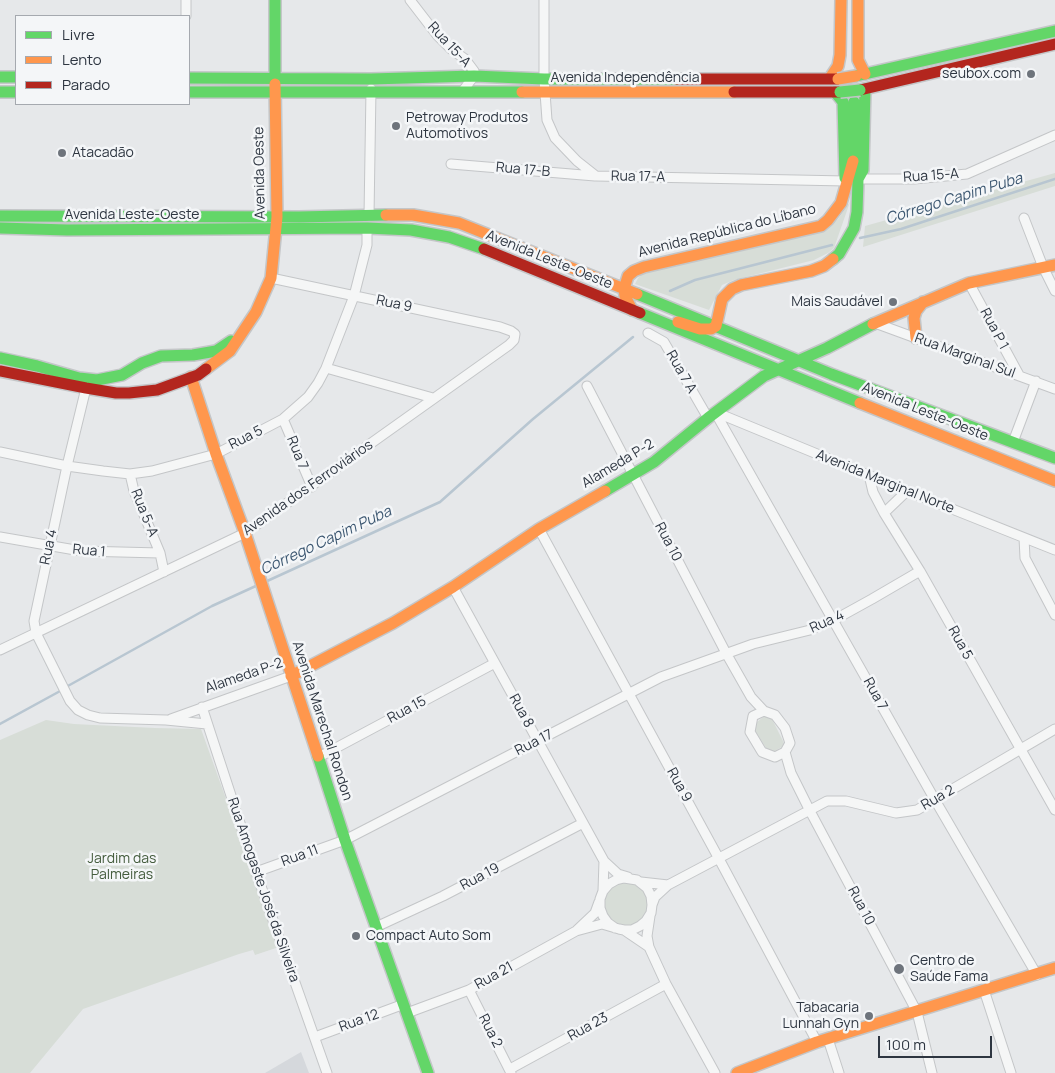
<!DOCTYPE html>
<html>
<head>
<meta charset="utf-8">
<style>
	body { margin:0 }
	#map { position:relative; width:1055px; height:1073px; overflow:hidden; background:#e6e8ea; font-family:Manrope,sans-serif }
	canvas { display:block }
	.legend { position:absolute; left:15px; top:15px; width:175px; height:90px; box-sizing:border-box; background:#f4f6f8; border:1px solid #a5a9af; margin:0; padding:6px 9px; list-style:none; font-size:15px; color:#2e3641 }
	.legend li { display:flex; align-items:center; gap:10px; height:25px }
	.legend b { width:25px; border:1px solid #a5a9af }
	.scale { position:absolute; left:878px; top:1036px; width:114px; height:22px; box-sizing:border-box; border:2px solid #2e3641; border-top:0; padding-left:6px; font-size:15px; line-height:18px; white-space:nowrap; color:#2e3641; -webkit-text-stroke:4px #f4f6f8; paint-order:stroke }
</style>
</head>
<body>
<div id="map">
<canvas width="1055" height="1073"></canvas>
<ul class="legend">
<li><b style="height:6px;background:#63d668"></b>Livre</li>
<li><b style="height:6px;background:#ff974d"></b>Lento</li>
<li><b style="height:6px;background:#b3261e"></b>Parado</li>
</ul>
<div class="scale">100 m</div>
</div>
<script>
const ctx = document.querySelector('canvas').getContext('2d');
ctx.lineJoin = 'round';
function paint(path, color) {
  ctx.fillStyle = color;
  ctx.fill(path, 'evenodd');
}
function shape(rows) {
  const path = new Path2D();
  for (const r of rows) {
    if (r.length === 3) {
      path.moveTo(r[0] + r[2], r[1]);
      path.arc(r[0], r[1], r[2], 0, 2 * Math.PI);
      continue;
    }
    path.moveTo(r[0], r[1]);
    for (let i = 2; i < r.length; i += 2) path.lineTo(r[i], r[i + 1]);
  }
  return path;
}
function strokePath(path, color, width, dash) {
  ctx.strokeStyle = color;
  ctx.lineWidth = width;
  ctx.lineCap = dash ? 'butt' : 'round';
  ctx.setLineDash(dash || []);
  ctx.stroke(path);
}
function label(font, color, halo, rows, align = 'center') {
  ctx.font = font + ' Manrope,sans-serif';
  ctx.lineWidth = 5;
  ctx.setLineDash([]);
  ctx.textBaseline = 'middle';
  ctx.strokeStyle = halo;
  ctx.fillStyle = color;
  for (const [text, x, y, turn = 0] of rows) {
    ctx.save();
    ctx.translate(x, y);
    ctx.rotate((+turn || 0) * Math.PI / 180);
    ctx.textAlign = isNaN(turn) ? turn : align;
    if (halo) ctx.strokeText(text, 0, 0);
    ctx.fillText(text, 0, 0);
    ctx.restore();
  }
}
const built = shape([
	[301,1052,309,1073,265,1073]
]);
const green = shape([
	[1055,173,1055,186,863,247,865,226],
	[850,202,834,248,828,253,814,260,734,280,722,285,709,310,635,284,638,278,645,272,824,230,838,219],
	[767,714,772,719,785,745,770,754,752,726],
	[46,720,74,724,155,728,201,729,279,947,255,955,253,950,239,954,83,1009,30,1073,0,1073,0,740],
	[626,904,22]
]);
const stream = shape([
	[860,238,901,229,1055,179],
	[670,291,695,280,832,245],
	[265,582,440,502,533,419,633,337],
	[66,687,212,606,258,585],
	[0,724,62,690]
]);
const street = shape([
	[186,0,186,16],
	[410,0,437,35,451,49,465,59,474,71,474,76,462,92],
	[544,0,544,79,547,120,555,138,577,161,596,176,846,181],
	[451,164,595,176],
	[858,179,914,179,967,174,1055,135],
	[369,216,371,89],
	[1024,218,1043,267,1055,291],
	[969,283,1019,375],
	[875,323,1055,389],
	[648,333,664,342,708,418],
	[326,368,433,398],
	[587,386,726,653,751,697,764,711],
	[86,388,67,466,34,621,36,633,70,701,78,710,88,715,100,718,166,720,207,724],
	[715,412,935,800,1037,975],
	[715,412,907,491,1055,550],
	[283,419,312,487],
	[1013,442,1036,381],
	[0,452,67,466,103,471,130,474,152,471,216,454,283,419,308,397,318,383,326,368,354,296,367,245,367,228],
	[130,474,134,491,160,553,164,572],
	[869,475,873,492,884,513,920,571,1055,810],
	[884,513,907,491],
	[539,529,718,857,817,1042],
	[0,537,81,551,160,553],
	[1024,538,1025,558,1055,615],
	[453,587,604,861,618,874,628,877],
	[0,650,245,533,509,345,514,340,515,334,511,331,500,327,271,278],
	[202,707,256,872,327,1073],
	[764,711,775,715,785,728,790,743,785,752,775,757,762,752,750,732,753,716,764,711],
	[171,719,291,676],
	[785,752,791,773,810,811,917,1012,932,1073],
	[319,757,495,663],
	[256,872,345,840,661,677,753,644,810,630,834,620,872,599,920,571],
	[641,882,668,885],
	[603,891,604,861],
	[652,905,655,897,668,885,827,801,846,801,896,813,917,810,1055,729],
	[650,916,647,936,649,947,666,984,715,1073],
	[376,927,443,896,583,823],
	[577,930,595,913,599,902],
	[624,930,649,947],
	[469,990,511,1073],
	[984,990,1011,1073],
	[407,1013,469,990,576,931,602,924,619,929,624,930,632,930,640,926,646,921,651,913,652,905,651,896,647,888,637,880,624,878,616,880,609,884,603,891,600,899,600,908,603,916,608,923,615,928],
	[315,1037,404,1004],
	[828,1039,839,1073],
	[510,1069,666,984]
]);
const fast = shape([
	[275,0,275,78],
	[856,76,1055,31],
	[0,77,16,77],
	[189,78,371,79,474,76,544,79,676,79],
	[0,92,16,92],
	[189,92,522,92],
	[835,92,843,102,845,178],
	[858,179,863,170,865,89],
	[0,216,299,217,386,215],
	[0,228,67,230,367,228,411,230,449,237,484,249],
	[833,259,839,254,854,228,857,212,858,179,854,157,854,102],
	[637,294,831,374,1055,458],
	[640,313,860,403],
	[0,358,37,366,79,378,97,380,122,375,142,363,161,356,193,355,216,351,231,341],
	[605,491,654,462,708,418,764,376,827,348,873,324],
	[318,756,345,840,428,1073]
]);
const slow = shape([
	[858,0,858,60,865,74],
	[830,78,838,66,840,55,841,0],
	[522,92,734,92],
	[386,215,413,215,459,223,637,294],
	[632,310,625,296,624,289,628,276,634,271,644,267,821,226,828,220,841,203,853,161],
	[678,322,700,329,711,329,716,326,722,299,732,289,741,285,811,271,824,266,833,259],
	[873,324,969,283,1055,265],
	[916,338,914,318,916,311,923,302],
	[206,369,230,351,256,312,271,278,277,217,275,84],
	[191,377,216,454,245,533,318,756],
	[860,403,1055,481],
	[291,676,393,623,453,587,539,529,605,491],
	[737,1073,817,1042,1055,968]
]);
const jam = shape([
	[676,79,838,79],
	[860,90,1055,44],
	[734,92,840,92],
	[484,249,640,313],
	[0,371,86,388,116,393,129,393,157,390,198,375,206,369]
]);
const fastBridge = shape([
	[840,92,860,90]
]);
const slowBridge = shape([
	[838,79,856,76]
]);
const markers = [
	[1031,74,5,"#6e747c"],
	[396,126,5,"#6e747c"],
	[62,153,5,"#6e747c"],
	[893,302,5,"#6e747c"],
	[356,936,5,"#6e747c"],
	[899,969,6,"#6e747c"],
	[869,1016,5,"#6e747c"]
];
const streetNames = [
	["Rua 15-A",449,45,47],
	["Avenida Independência",625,78],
	["Rua 17-B",523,170,5],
	["Avenida Oeste",260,173,-91],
	["Rua 15-A",931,176,-4],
	["Rua 17-A",638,177,1],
	["Avenida Leste-Oeste",132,215],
	["Avenida República do Líbano",727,231,-14],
	["Avenida Leste-Oeste",549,260,22],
	["Rua 9",394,304,12],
	["Rua P 1",994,329,62],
	["Rua Marginal Sul",965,356,20],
	["Rua 7 A",681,372,60],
	["Avenida Leste-Oeste",925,412,22],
	["Rua 5",246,438,-27],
	["Rua 7",297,453,68],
	["Alameda P-2",618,464,-31],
	["Avenida Marginal Norte",885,482,22],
	["Avenida dos Ferroviários",308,488,-35],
	["Rua 5-A",144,513,68],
	["Rua 10",668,542,62],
	["Rua 4",49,547,-78],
	["Rua 1",89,551,5],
	["Rua 4",827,622,-24],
	["Rua 5",960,643,61],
	["Alameda P-2",244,676,-19],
	["Rua 7",875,694,61],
	["Rua 15",407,710,-28],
	["Rua 8",521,711,61],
	["Avenida Marechal Rondon",322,721,72],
	["Rua 17",534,743,-27],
	["Rua 9",679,785,61],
	["Rua 2",938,798,-30],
	["Rua 11",300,856,-20],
	["Rua 19",480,877,-28],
	["Rua Amogaste José da Silveira",263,890,71],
	["Rua 10",861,906,62],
	["Rua 21",494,976,-29],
	["Rua 12",359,1021,-20],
	["Rua 23",588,1027,-29],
	["Rua 2",490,1031,63]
];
const poiNames = [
	["seubox.com",1021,74,"right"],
	["Petroway Produtos",406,118],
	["Automotivos",406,134],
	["Atacadão",72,153],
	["Mais Saudável",883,302,"right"],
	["Compact Auto Som",366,936],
	["Centro de",910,961],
	["Saúde Fama",910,977],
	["Tabacaria",859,1008,"right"],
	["Lunnah Gyn",859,1024,"right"]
];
const parkNames = [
	["Jardim das",122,859],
	["Palmeiras",122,875]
];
const waterNames = [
	["Córrego Capim Puba",954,199,-17],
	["Córrego Capim Puba",326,541,-25]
];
paint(built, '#d5d8dc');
paint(green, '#d7ddd7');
strokePath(stream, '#b8c6d1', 2.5);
strokePath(street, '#c4c6c8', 11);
strokePath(fast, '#c4c6c8', 14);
strokePath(slow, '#c4c6c8', 14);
strokePath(jam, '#c4c6c8', 14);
strokePath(street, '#f5f6f6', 9);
strokePath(fast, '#63d668', 11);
strokePath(slow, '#ff974d', 11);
strokePath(jam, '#b3261e', 11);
strokePath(fastBridge, '#c2c5c7', 14, []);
strokePath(slowBridge, '#c2c5c7', 14, []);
strokePath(fastBridge, '#63d668', 11);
strokePath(slowBridge, '#ff974d', 11);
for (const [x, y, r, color] of markers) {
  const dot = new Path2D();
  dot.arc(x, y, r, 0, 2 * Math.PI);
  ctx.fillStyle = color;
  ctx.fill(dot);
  strokePath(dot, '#f4f6f8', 2);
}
label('14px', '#2e3641', '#f4f6f8', streetNames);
label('14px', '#2e3641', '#f4f6f8', poiNames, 'left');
label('14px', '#445c3d', '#f4f6f8', parkNames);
label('italic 15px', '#3c5771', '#f4f6f8', waterNames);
</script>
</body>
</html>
